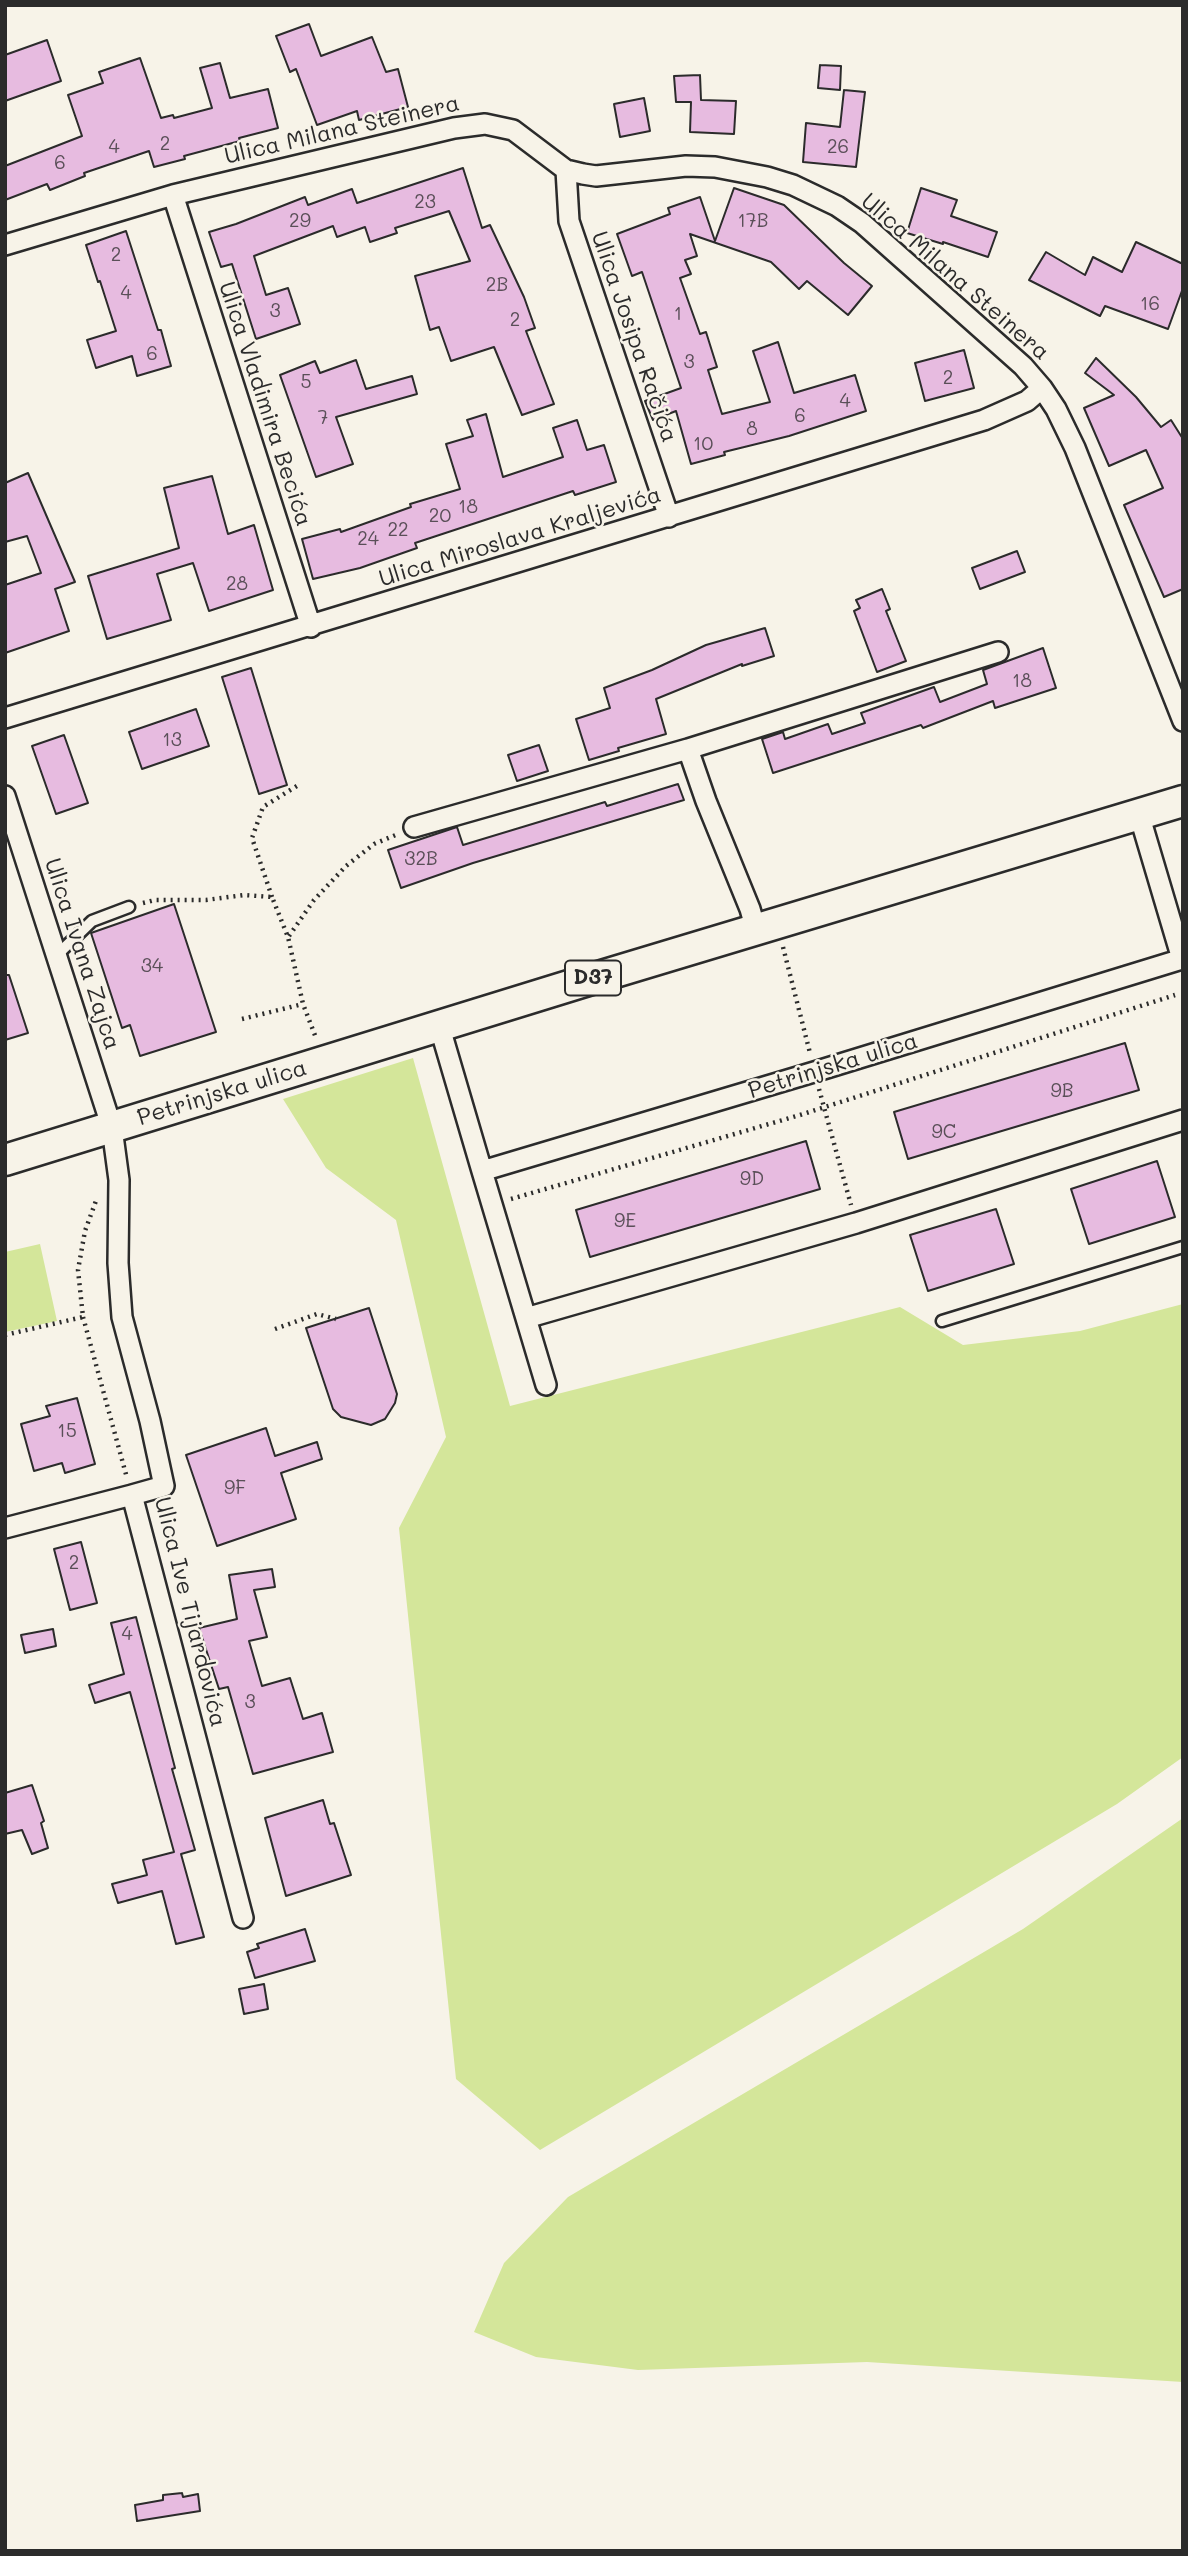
<!DOCTYPE html>
<html>
<head>
<meta charset="utf-8">
<style>
	body { margin:0 }
	#map { position:relative; width:1188px; height:2556px; overflow:hidden; background:#f7f3e8; font-family:Mali,sans-serif }
	canvas { display:block }
	.frame { position:absolute; inset:0; border:7px solid #2b2b2b; pointer-events:none }
</style>
</head>
<body>
<div id="map">
<canvas width="1188" height="2556"></canvas>
<div class="frame"></div>
</div>
<script>
const ctx = document.querySelector('canvas').getContext('2d');
ctx.lineJoin = 'round';
function paint(path, color) {
  ctx.fillStyle = color;
  ctx.fill(path, 'evenodd');
}
function shape(rows) {
  const path = new Path2D();
  for (const r of rows) {
    path.moveTo(r[0], r[1]);
    for (let i = 2; i < r.length; i += 2) path.lineTo(r[i], r[i + 1]);
  }
  return path;
}
function strokePath(path, color, width, dash) {
  ctx.strokeStyle = color;
  ctx.lineWidth = width;
  ctx.lineCap = dash ? 'butt' : 'round';
  ctx.setLineDash(dash || []);
  ctx.stroke(path);
}
function label(font, color, halo, rows, align = 'center') {
  ctx.font = font + ' Mali,sans-serif';
  ctx.lineWidth = 5;
  ctx.setLineDash([]);
  ctx.textBaseline = 'middle';
  ctx.strokeStyle = halo;
  ctx.fillStyle = color;
  for (const [text, x, y, turn = 0] of rows) {
    ctx.save();
    ctx.translate(x, y);
    ctx.rotate((+turn || 0) * Math.PI / 180);
    ctx.textAlign = isNaN(turn) ? turn : align;
    if (halo) ctx.strokeText(text, 0, 0);
    ctx.fillText(text, 0, 0);
    ctx.restore();
  }
}
const green = shape([
	[413,1058,510,1406,900,1307,963,1345,1080,1331,1183,1304,1183,1757,1117,1804,540,2150,456,2079,399,1528,446,1437,396,1220,326,1168,283,1099],
	[40,1244,57,1321,5,1332,5,1252],
	[1183,1818,1183,2382,867,2362,638,2370,536,2357,474,2332,504,2263,568,2197,1023,1929]
]);
const building = shape([
	[309,24,321,56,372,37,386,72,398,69,408,107,359,120,357,111,317,125,296,69,290,72,276,36,309,24],
	[47,40,61,81,5,101,5,55,47,40],
	[140,58,161,118,173,115,174,118,212,108,200,68,220,63,230,98,268,89,278,128,239,138,240,141,184,156,185,159,154,167,149,151,84,173,85,176,50,190,47,184,5,200,5,166,82,136,68,95,103,83,99,72,140,58],
	[820,65,841,66,840,90,818,88,820,65],
	[700,75,701,100,736,101,734,134,690,132,691,102,676,102,674,76,700,75],
	[844,90,865,92,856,167,803,162,806,123,840,127,844,90],
	[644,98,650,131,620,137,614,104,644,98],
	[463,168,482,228,490,225,524,297,535,328,526,331,554,404,522,415,494,347,451,361,439,327,430,330,415,276,470,261,449,211,395,228,397,233,370,242,365,227,337,237,333,226,254,256,266,295,288,288,300,324,256,339,232,264,221,267,209,232,236,224,305,197,308,205,352,189,357,203,463,168],
	[734,188,784,205,844,263,872,286,848,315,807,281,799,289,771,262,690,234,697,256,685,260,691,274,680,278,700,334,706,332,717,367,708,370,722,414,770,402,753,351,778,342,794,393,855,375,866,411,789,436,724,452,725,455,691,464,676,411,653,420,645,401,681,388,642,272,632,276,617,234,670,214,668,208,700,197,715,241,734,188],
	[921,188,957,200,951,216,997,232,988,257,943,242,943,244,907,233,921,188],
	[126,231,158,330,161,330,171,366,137,376,132,356,96,368,87,340,116,331,100,281,98,282,86,245,126,231],
	[1136,242,1183,264,1183,288,1168,329,1105,306,1100,316,1029,280,1046,252,1085,275,1093,257,1122,272,1136,242],
	[964,350,974,388,925,401,915,363,964,350],
	[1096,358,1136,397,1161,427,1171,420,1183,439,1183,589,1164,597,1124,505,1163,488,1146,450,1109,466,1084,408,1114,395,1085,373,1096,358],
	[356,360,366,389,412,376,417,394,336,417,353,464,316,477,280,375,315,361,320,373,356,360],
	[486,414,503,477,563,457,553,428,577,420,587,450,604,445,616,482,575,495,573,491,415,543,417,548,360,568,313,579,302,539,340,529,341,532,411,507,410,504,460,489,446,444,473,436,467,420,486,414],
	[28,473,75,582,55,589,69,631,5,653,5,585,41,573,27,536,5,542,5,483,28,473],
	[212,476,228,534,254,525,273,590,209,611,193,563,157,574,171,620,107,639,88,576,179,548,164,488,212,476],
	[1017,551,1025,572,980,589,972,568,1017,551],
	[882,589,890,609,886,611,906,661,877,672,854,611,860,608,856,600,882,589],
	[765,628,774,656,742,666,742,664,656,699,666,734,618,748,619,751,589,760,576,719,610,708,604,688,652,670,706,645,765,628],
	[1043,648,1056,688,995,708,993,701,923,728,921,725,773,773,762,739,783,732,785,739,828,724,832,734,865,723,861,713,934,687,940,702,987,684,983,670,1043,648],
	[251,668,287,785,259,794,222,677,251,668],
	[196,709,209,746,142,769,129,732,196,709],
	[64,735,88,803,56,814,32,746,64,735],
	[539,745,548,771,517,781,508,755,539,745],
	[678,784,684,800,473,863,401,888,388,850,457,827,463,845,605,802,607,806,678,784],
	[174,904,216,1032,140,1056,130,1025,122,1028,91,933,174,904],
	[5,975,9,975,28,1033,5,1040,5,975],
	[1125,1043,1139,1090,908,1159,894,1112,1125,1043],
	[806,1141,820,1189,590,1257,576,1210,806,1141],
	[1157,1161,1175,1217,1089,1244,1071,1189,1157,1161],
	[996,1209,1014,1264,928,1291,910,1235,996,1209],
	[369,1308,397,1394,395,1403,385,1419,371,1425,341,1417,333,1409,306,1328,369,1308],
	[77,1398,95,1464,65,1473,62,1463,34,1471,21,1424,50,1416,46,1406,77,1398],
	[266,1428,275,1456,317,1442,322,1459,281,1473,296,1519,217,1546,186,1455,266,1428],
	[81,1542,97,1603,70,1610,54,1549,81,1542],
	[272,1569,275,1587,254,1590,267,1637,249,1641,262,1686,290,1678,303,1719,322,1713,333,1752,253,1774,228,1687,219,1689,199,1628,237,1619,229,1575,272,1569],
	[136,1617,175,1768,172,1769,195,1850,181,1854,204,1937,176,1944,162,1891,118,1903,112,1884,147,1875,143,1860,174,1852,130,1692,95,1703,89,1685,124,1674,111,1623,136,1617],
	[53,1629,56,1646,25,1653,21,1635,53,1629],
	[32,1785,44,1821,41,1823,48,1848,32,1854,22,1830,5,1834,5,1793,32,1785],
	[323,1800,330,1824,334,1823,351,1875,286,1896,265,1818,323,1800],
	[305,1929,315,1961,255,1978,247,1952,259,1948,257,1944,305,1929],
	[264,1984,268,2009,244,2014,239,1989,264,1984],
	[182,2493,183,2497,198,2494,200,2511,137,2521,135,2505,163,2500,163,2495,182,2493]
]);
const path = shape([
	[272,897,252,838,263,807,300,784],
	[143,903,155,900,206,900,244,895,272,897,288,937,303,1004,316,1038],
	[289,936,314,900,346,866,374,844,398,834],
	[783,947,810,1053],
	[242,1019,303,1004],
	[819,1089,851,1205],
	[511,1199,800,1115,1175,995],
	[83,1317,127,1478],
	[275,1329,317,1314,336,1319],
	[5,1335,83,1317,78,1270,85,1231,97,1198]
]);
const service = shape([
	[57,955,92,921,129,907],
	[942,1321,1183,1247]
]);
const minor = shape([
	[566,170,569,221,669,517],
	[173,195,311,627],
	[5,245,173,195,454,128,485,124,513,130,566,170,583,174,596,176,686,166,715,167,767,177,793,185,837,206,862,223,1023,366,1042,388,1056,409,1075,448,1183,721],
	[5,718,984,420,1027,401,1042,388],
	[688,749,706,801,750,909,756,930],
	[5,796,112,1128,119,1180,118,1263,122,1317,150,1421,164,1486,132,1495,243,1918],
	[414,827,688,749,998,652],
	[440,1028,482,1171,814,1072,1182,959,1139,814],
	[482,1171,546,1385],
	[526,1318,856,1223,1183,1120],
	[5,1528,132,1495]
]);
const primary = shape([
	[5,1160,585,981,1183,801]
]);
const numberNames = [
	["2",165,144],
	["4",114,147],
	["26",838,147],
	["6",60,163],
	["23",425,202],
	["29",300,221],
	["17B",753,221],
	["2",116,255],
	["2B",497,285],
	["4",126,293],
	["16",1150,304],
	["3",275,311],
	["1",678,314],
	["2",515,320],
	["6",152,354],
	["3",689,362],
	["2",948,378],
	["5",306,382],
	["4",845,401],
	["6",800,416],
	["7",323,418],
	["8",752,429],
	["10",703,444],
	["18",468,507],
	["20",440,516],
	["22",398,530],
	["24",368,539],
	["28",237,584],
	["18",1022,681],
	["13",172,740],
	["32B",421,859],
	["34",152,966],
	["9B",1062,1091],
	["9C",944,1132],
	["9D",752,1179],
	["9E",625,1221],
	["15",67,1431],
	["9F",235,1488],
	["2",74,1563],
	["4",127,1634],
	["3",250,1702]
];
const shields = [
	[593,978,56]
];
const shieldNames = [
	["D37",593,978]
];
const streetNames = [
	["Ulica Milana Steinera",342,130,-13],
	["Ulica Milana Steinera",955,277,41],
	["Ulica Josipa Račića",634,337,71],
	["Ulica Vladimira Becića",265,404,72],
	["Ulica Miroslava Kraljevića",520,537,-17],
	["Ulica Ivana Zajca",82,954,72],
	["Petrinjska ulica",833,1066,-17],
	["Petrinjska ulica",222,1093,-17],
	["Ulica Ive Tijardovića",190,1612,76]
];
paint(green, '#d4e69a');
paint(building, '#e7bbe0');
strokePath(building, '#2b2b2b', 2);
strokePath(service, '#2b2b2b', 15);
strokePath(minor, '#2b2b2b', 24);
strokePath(primary, '#2b2b2b', 35);
strokePath(path, '#2b2b2b', 4.5, [2, 5]);
strokePath(service, '#f7f3e8', 10);
strokePath(minor, '#f7f3e8', 19);
strokePath(primary, '#f7f3e8', 30);
label('19px', '#5a4f58', null, numberNames);
for (const [x, y, w] of shields) {
  const box = new Path2D();
  box.roundRect(x - w / 2, y - 17.5, w, 35, 5);
  ctx.fillStyle = '#f7f3e8';
  ctx.fill(box);
  strokePath(box, '#2b2b2b', 2);
}
label('bold 21px', '#2b2b2b', null, shieldNames);
label('23px', '#2b2b2b', '#f7f3e8', streetNames);
</script>
</body>
</html>
